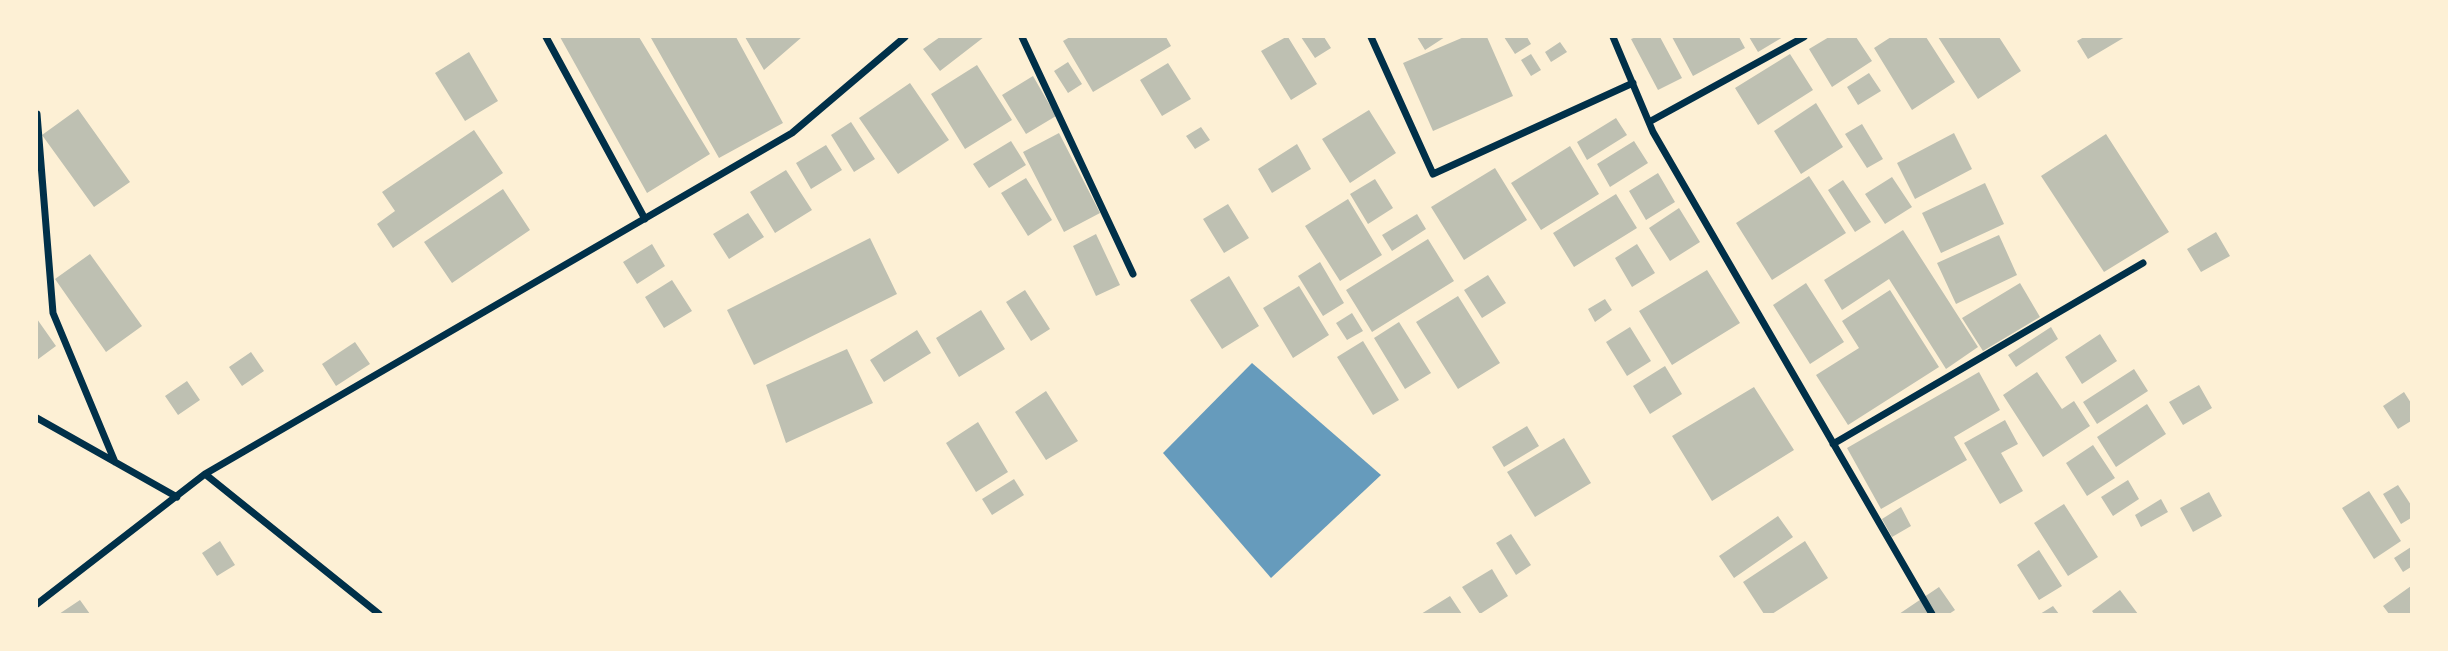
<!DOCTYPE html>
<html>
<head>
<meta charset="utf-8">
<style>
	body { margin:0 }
	#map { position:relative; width:2448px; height:651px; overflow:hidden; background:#fdf0d5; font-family:"Varela Round",sans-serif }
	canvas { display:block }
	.frame { position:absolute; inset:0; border:38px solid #fdf0d5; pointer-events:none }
</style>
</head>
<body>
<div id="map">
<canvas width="2448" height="651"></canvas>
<div class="frame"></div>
</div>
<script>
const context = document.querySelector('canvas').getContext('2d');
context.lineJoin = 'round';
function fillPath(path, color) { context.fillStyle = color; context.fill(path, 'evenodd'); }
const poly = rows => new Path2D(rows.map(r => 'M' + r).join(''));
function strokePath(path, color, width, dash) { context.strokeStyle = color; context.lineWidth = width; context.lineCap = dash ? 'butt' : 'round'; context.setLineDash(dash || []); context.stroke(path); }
fillPath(poly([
	[1252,363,1381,475,1271,578,1163,453]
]), '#669bbc');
fillPath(poly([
	[560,37,639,37,710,154,647,193],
	[653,37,736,37,783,123,719,158,651,38],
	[745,37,802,37,764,70],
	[940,37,984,37,940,71,923,49],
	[1070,37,1166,37,1171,46,1093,92,1063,41],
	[1286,37,1288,37,1317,84,1291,100,1261,51],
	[1301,37,1324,37,1331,48,1315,58],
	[1417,37,1445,37,1425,50],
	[1464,37,1487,37,1513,96,1433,131,1403,63],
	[1504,37,1527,37,1531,44,1515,54],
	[1636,37,1660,37,1682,78,1658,90,1631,39],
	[1672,37,1739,37,1745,48,1693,76],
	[1749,37,1783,37,1758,52],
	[1829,37,1856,37,1872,61,1832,87,1809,49],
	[1891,37,1926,37,1955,82,1912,110,1874,48],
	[1938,37,1999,37,2021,71,1978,99],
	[2084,37,2125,37,2088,59,2077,41],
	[1560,42,1567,52,1551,62,1545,52],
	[469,52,498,101,465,121,435,73],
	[1531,54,1541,70,1531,76,1521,60],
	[1790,54,1813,90,1758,125,1735,88],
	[1068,62,1082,84,1068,93,1054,71],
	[1168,63,1191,99,1162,116,1140,80],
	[977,65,1012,120,965,149,931,94],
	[1869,73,1881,91,1858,105,1847,87],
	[1033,76,1056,116,1026,134,1002,95],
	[910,83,949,140,898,174,859,118],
	[1816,103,1843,147,1801,174,1774,131],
	[78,109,130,182,94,207,42,135],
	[1369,110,1396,153,1350,183,1322,139],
	[1616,118,1627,135,1587,160,1577,142],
	[851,122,875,159,854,172,831,135],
	[1862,124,1883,159,1867,168,1845,134],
	[1201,127,1210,140,1195,149,1186,136],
	[474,130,503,173,393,248,377,224,395,211,382,192],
	[1059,133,1100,213,1064,232,1023,152],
	[1954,133,1972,169,1915,199,1897,163],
	[2106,134,2169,232,2104,272,2041,176],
	[1011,141,1026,165,989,188,973,164],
	[1634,141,1648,163,1610,187,1597,164],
	[1297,144,1311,169,1272,193,1258,169],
	[826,145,842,170,811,189,796,163],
	[1570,146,1599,194,1541,230,1511,183],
	[1495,168,1527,220,1464,260,1431,207],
	[786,170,812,210,775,233,750,192],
	[1658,173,1675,202,1646,220,1629,191],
	[1809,176,1846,233,1772,280,1736,223],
	[1892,177,1912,207,1885,224,1865,194],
	[1026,178,1052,220,1028,236,1001,193],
	[1375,179,1393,208,1368,224,1350,194],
	[1843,180,1871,222,1855,232,1828,190],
	[1985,183,2004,224,1941,253,1922,213],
	[503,189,530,230,452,283,424,242],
	[1616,194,1637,228,1574,267,1553,233],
	[1348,199,1382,255,1340,281,1305,226],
	[1228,204,1249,238,1224,253,1203,219],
	[1679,208,1700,242,1670,261,1649,228],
	[748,213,764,237,729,259,713,234],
	[1417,214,1426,229,1392,251,1382,235],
	[1903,230,1978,347,1946,369,1889,279,1842,310,1824,280],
	[2216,232,2230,256,2201,272,2187,249],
	[1096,234,1120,285,1096,296,1073,246],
	[1999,235,2017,275,1956,304,1937,263],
	[870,238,897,294,754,365,727,310],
	[1428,239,1454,281,1372,332,1346,290],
	[652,244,665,266,637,284,623,262],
	[1637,244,1655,273,1632,287,1615,258],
	[90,254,142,326,106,352,55,279],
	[1320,262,1344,303,1323,316,1298,276],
	[1707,270,1740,323,1672,365,1639,311],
	[1488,275,1506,303,1482,318,1464,290],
	[1229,276,1259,326,1222,349,1190,300],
	[672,280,692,311,664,328,645,297],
	[1806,283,1844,342,1810,364,1773,305],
	[2020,283,2040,317,1983,351,1962,318],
	[1299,286,1329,335,1293,358,1263,308],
	[1025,290,1050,329,1031,341,1006,302],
	[1890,290,1939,367,1848,425,1816,375,1859,348,1842,321],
	[1458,296,1500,363,1458,389,1416,322],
	[1605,299,1612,310,1595,322,1588,309],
	[981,310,1005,349,959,377,936,338],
	[1352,313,1363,331,1347,340,1336,323],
	[37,319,56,346,37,360],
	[1399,322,1431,373,1405,389,1374,338],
	[1630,327,1651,361,1627,376,1606,342],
	[2051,327,2058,339,2016,367,2008,355],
	[917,330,931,353,884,382,870,360],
	[2100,334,2117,361,2082,384,2065,357],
	[1363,341,1399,400,1373,415,1337,357],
	[355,342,370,364,336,386,322,364],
	[847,349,873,403,786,443,766,385],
	[251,352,264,371,242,386,229,367],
	[1665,366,1682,394,1650,414,1633,386],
	[2134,369,2148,391,2097,424,2083,402],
	[1979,372,2000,410,1954,437,1967,460,1881,509,1847,448],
	[2037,372,2062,409,2074,401,2090,426,2043,457,2003,395],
	[187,381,200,400,178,415,165,396],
	[2199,385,2212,408,2183,425,2169,402],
	[1754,387,1794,450,1712,501,1672,436],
	[1046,391,1078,441,1046,460,1015,412],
	[2404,392,2411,403,2411,421,2398,429,2383,406],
	[2147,404,2166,434,2116,467,2097,437],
	[2005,420,2018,444,2001,453,2023,491,2000,504,1964,443],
	[978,422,1008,472,976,492,946,443],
	[1527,426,1539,446,1504,467,1492,447],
	[1564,438,1591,483,1535,517,1507,472],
	[2093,445,2115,478,2087,496,2066,463],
	[1014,479,1024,495,992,515,982,499],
	[2128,480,2139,499,2113,516,2101,497],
	[2398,485,2411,505,2411,518,2401,524,2383,494],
	[2369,491,2401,541,2374,559,2342,508],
	[2209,492,2222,516,2193,532,2180,508],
	[2161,499,2168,512,2141,527,2135,515],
	[2064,504,2098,557,2068,576,2034,523],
	[1901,507,1911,526,1892,537,1882,519],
	[1778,516,1793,537,1734,578,1719,556],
	[1511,534,1531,565,1516,575,1496,543],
	[220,541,235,565,217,576,202,553],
	[1805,541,1828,578,1772,614,1764,614,1743,582],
	[2411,547,2411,567,2403,572,2394,558],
	[2039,550,2062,586,2039,600,2017,565],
	[1492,569,1508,596,1480,614,1462,587],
	[2411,586,2411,614,2389,614,2383,606],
	[1939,587,1955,610,1949,614,1899,614],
	[2120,590,2138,614,2094,614,2092,611],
	[1450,596,1462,614,1421,614],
	[80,600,90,614,59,614],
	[2053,606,2059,614,2040,614]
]), '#bec0b2');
strokePath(poly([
	[546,37,645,219],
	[1022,37,1133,274],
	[1371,37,1433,174,1633,83],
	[1613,37,1653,132,1932,614],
	[37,114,53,313,115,462],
	[1649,122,1804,37],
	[37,418,177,497],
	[1833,444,2143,263],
	[205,474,379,614],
	[37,604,205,474,792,133,905,37]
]), '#003049', 7);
</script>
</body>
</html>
